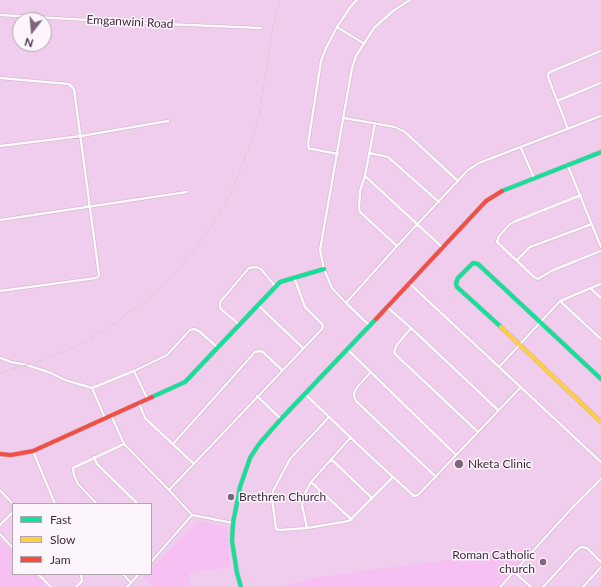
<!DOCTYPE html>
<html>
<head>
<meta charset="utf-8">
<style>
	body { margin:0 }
	#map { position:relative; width:601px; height:587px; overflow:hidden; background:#f0cded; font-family:Lato,sans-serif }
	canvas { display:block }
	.legend { position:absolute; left:12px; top:503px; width:140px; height:72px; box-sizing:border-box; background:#fcf5fb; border:1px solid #b2a4b1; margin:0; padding:5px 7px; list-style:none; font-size:12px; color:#432a41 }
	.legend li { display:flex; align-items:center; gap:8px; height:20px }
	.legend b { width:20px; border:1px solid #b2a4b1 }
	.north { position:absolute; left:12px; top:12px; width:40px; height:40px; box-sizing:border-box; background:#fcf5fb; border:1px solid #b2a4b1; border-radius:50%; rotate:196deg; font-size:11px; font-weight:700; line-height:16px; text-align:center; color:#432a41 }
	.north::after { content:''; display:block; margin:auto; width:14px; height:18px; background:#80637d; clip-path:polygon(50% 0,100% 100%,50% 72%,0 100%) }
</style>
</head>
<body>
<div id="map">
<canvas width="601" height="587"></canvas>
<ul class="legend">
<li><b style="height:5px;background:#16e098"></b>Fast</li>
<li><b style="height:5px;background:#ffcf43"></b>Slow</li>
<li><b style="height:5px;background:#f24e42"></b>Jam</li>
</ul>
<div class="north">N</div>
</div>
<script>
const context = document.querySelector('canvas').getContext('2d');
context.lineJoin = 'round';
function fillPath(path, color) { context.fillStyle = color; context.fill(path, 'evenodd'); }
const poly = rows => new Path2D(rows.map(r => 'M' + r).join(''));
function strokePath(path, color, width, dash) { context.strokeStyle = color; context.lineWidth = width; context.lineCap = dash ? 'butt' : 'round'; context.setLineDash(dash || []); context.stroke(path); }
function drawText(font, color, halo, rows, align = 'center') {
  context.font = font + ' Lato,sans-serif'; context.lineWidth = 3; context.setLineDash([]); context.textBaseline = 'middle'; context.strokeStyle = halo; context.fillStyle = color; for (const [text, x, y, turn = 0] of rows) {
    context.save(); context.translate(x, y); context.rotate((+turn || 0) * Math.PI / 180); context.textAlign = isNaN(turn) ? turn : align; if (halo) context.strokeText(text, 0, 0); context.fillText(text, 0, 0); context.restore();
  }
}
fillPath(poly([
	[199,520,227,527,230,567,189,573,191,587,153,587,143,577,146,574,151,574,151,569],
	[0,539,13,552,13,574,35,574,48,587,0,587],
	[525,549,529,554,498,587,280,587,312,578]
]), '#f6c0f2');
const street = poly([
	[0,15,141,23,261,28],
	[337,27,363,43],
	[0,78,69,84,74,89,99,275,98,277,96,278,0,291],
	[557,101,601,83],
	[344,118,395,127,405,132,458,181],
	[375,123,365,176,360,191,359,208,360,212,397,246],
	[568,129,548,77,548,74,550,72,601,51],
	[0,146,81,136,168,121],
	[521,148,534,178],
	[369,153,388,157,439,202],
	[338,154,312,149,309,149,308,144,321,61,326,48,337,27,351,6,357,0],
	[568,166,601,247],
	[365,176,442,247],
	[581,195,516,221,510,224,499,236,497,242,534,277,538,279,551,271,601,251],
	[0,220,187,192],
	[517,260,530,247,592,224],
	[409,283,601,462],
	[590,288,601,298],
	[560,301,601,339],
	[346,303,397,246,468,170,479,163,601,116],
	[259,306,303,348],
	[387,307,411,328,498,410],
	[240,325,223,311,220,308,220,302,249,268,257,267,261,269,275,286],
	[370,326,346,303,332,288,324,269,320,250,352,68,356,56,374,28,393,11,410,0],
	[411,328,396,346,394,353,478,432],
	[348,350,456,455],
	[0,358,11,362,27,365,51,373,65,380,92,388],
	[499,367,560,301,601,284],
	[134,371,147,398],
	[371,372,358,386,354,393,354,396,356,401,436,477],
	[305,394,370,456,414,496,418,495,521,387],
	[257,396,281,419],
	[139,403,145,418,194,464],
	[111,415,124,444,169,490,192,515,233,523],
	[329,417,290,459,273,491,272,498,276,529,279,530,307,528,349,521,393,477],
	[105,418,92,388,134,371,167,355,190,330,194,329,199,331,218,348],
	[173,444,255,352,260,351,263,352,282,370],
	[33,451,55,504],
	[94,457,97,464,138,504],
	[331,459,372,498],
	[311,482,352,520],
	[0,490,13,504],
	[169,490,322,329,323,325,305,307,294,277],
	[97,504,78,484,74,475,73,468,124,444],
	[0,525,13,512],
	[307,528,302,505,305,493,311,482,351,437],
	[0,534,13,548],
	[151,562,192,515],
	[514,572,531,587],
	[38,574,51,587],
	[123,574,131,583],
	[76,587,82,581,81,574],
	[127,587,139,574],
	[500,587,572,508,601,479],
	[543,587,577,550,581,547,587,548,601,562],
	[583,587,601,567]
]);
const fast = poly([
	[502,191,601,152],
	[501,327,457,287,456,283,458,278,473,263,478,264,601,379],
	[152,397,185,382,280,282,324,269],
	[241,587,237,573,232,541,233,523,240,487,250,458,259,444,281,419,376,319]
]);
const slow = poly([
	[501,327,601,422]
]);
const jam = poly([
	[376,319,486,201,502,191],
	[0,454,11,455,33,451,152,397]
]);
strokePath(street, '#caafc8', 3.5);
strokePath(fast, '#caafc8', 5);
strokePath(slow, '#caafc8', 5);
strokePath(jam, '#caafc8', 5);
strokePath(street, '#fdf8fc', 2.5);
strokePath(fast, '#16e098', 4);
strokePath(slow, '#ffcf43', 4);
strokePath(jam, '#f24e42', 4);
strokePath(poly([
	[0,373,40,361,77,346,114,324,148,299,180,268,206,234,230,195,253,138,259,116,273,26,280,0]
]), '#d6cbd4', 1, [8, 4]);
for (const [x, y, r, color] of [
	[459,464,5,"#80637d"],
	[231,497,4,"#80637d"],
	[543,562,4,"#80637d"]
]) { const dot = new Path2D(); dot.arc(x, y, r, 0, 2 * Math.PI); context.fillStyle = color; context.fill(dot); strokePath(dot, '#fcf5fb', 1.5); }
drawText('12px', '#432a41', '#fcf5fb', [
	["Emganwini Road",130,22,3]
]);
drawText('12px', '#432a41', '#fcf5fb', [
	["Nketa Clinic",468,464],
	["Brethren Church",239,497],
	["Roman Catholic",535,555,"right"],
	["church",535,569,"right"]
], 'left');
</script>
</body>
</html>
